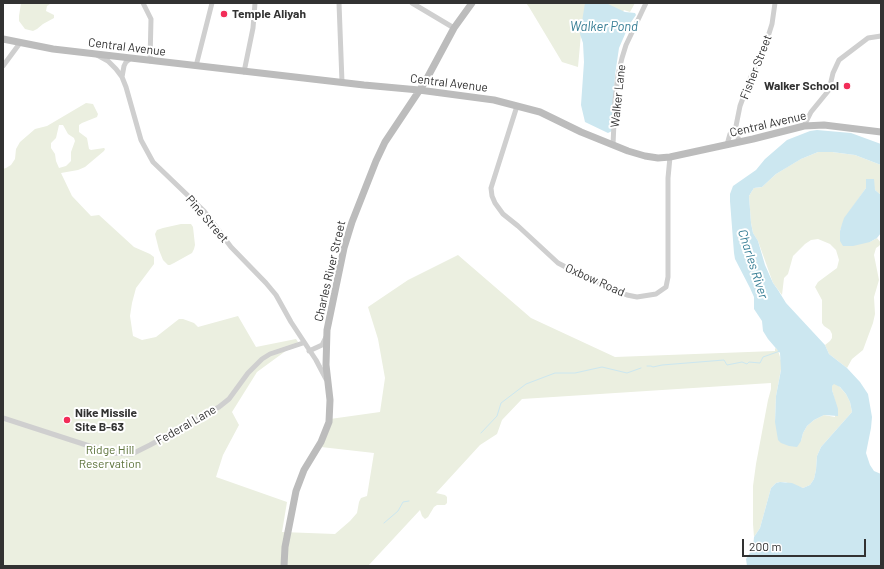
<!DOCTYPE html>
<html>
<head>
<meta charset="utf-8">
<style>
	body { margin:0 }
	#map { position:relative; width:884px; height:569px; overflow:hidden; background:#fff; font-family:Barlow,sans-serif }
	canvas { display:block }
	.frame { position:absolute; inset:0; border:4px solid #323232; pointer-events:none }
	.scale { position:absolute; left:742px; top:539px; width:124px; height:18px; box-sizing:border-box; border:2px solid #323232; border-top:0; padding-left:5px; font-size:12px; line-height:14px; white-space:nowrap; color:#323232; -webkit-text-stroke:3px #fff; paint-order:stroke }
</style>
</head>
<body>
<div id="map">
<canvas width="884" height="569"></canvas>
<div class="frame"></div>
<div class="scale">200 m</div>
</div>
<script>
const context = document.querySelector('canvas').getContext('2d');
context.lineJoin = 'round';
function fillPath(path, color) { context.fillStyle = color; context.fill(path, 'evenodd'); }
const poly = rows => new Path2D(rows.map(r => 'M' + r).join(''));
function strokePath(path, color, width, dash) { context.strokeStyle = color; context.lineWidth = width; context.lineCap = dash ? 'butt' : 'round'; context.setLineDash(dash || []); context.stroke(path); }
function drawText(font, color, halo, rows, align = 'center') {
  context.font = font + ' Barlow,sans-serif'; context.lineWidth = 4; context.setLineDash([]); context.textBaseline = 'middle'; context.strokeStyle = halo; context.fillStyle = color; for (const [text, x, y, turn = 0] of rows) {
    context.save(); context.translate(x, y); context.rotate((+turn || 0) * Math.PI / 180); context.textAlign = isNaN(turn) ? turn : align; if (halo) context.strokeText(text, 0, 0); context.fillText(text, 0, 0); context.restore();
  }
}
fillPath(poly([
	[21,3,60,3,50,4,47,6,46,11,54,15,54,18,43,24,37,29,33,31,25,29,19,21,19,16],
	[526,3,635,3,630,12,624,10,597,48,581,34,578,67,562,62,529,7],
	[86,103,93,104,98,114,97,117,82,123,79,125,79,132,87,138,89,149,91,150,104,148,105,149,104,151,85,167,78,170,61,173,72,196,91,216,99,215,134,247,150,254,154,257,154,264,136,288,132,303,130,316,133,336,142,340,156,337,179,319,183,319,194,323,198,327,238,316,256,347,296,339,298,342,257,372,232,412,239,425,223,455,216,477,287,502,282,532,335,534,350,521,357,513,359,502,361,498,367,496,374,453,321,447,330,419,380,412,385,378,378,339,368,307,408,280,458,255,531,318,615,357,775,351,775,348,778,350,782,364,776,396,775,422,801,441,803,433,807,426,814,420,824,415,835,417,835,401,832,390,832,386,833,384,837,384,846,394,850,402,852,412,821,447,817,456,816,470,814,479,810,485,803,488,785,482,780,482,776,483,771,488,760,528,754,537,753,524,753,486,756,464,768,400,771,389,771,383,522,399,502,420,497,434,480,445,436,493,445,495,447,497,447,503,445,505,437,505,434,507,428,517,425,519,422,516,420,510,368,566,3,566,3,169,6,168,11,165,15,159,16,149,20,142,35,129,47,126],
	[59,125,63,125,68,134,74,138,75,141,71,152,71,161,66,166,59,168,56,161,55,154,51,148,51,143,56,138],
	[818,152,832,152,855,155,881,165,881,195,875,190,874,187,874,181,866,180,866,188,845,218,840,231,840,241,870,242,877,238,881,243,879,246,876,248,874,255,879,280,874,297,875,314,873,323,863,350,852,359,847,368,829,354,825,345,830,341,832,338,832,334,830,330,824,326,822,323,822,300,815,287,818,282,837,268,839,260,836,250,830,244,818,239,811,240,805,244,793,256,788,274,784,278,782,295,773,283,758,241,753,233,751,223,749,196,752,191,754,188,762,187,776,174,789,166,801,159],
	[181,224,191,224,193,227,195,245,194,249,192,253,174,263,170,265,168,265,163,260,159,250,155,234,157,230,163,228]
]), '#ebefe0');
fillPath(poly([
	[585,3,606,3,625,12,635,13,636,15,629,25,619,48,615,75,612,131,608,133,585,122,581,105,584,62,583,43,580,34],
	[817,130,851,133,881,144,881,165,855,155,832,152,818,152,801,159,776,174,762,187,754,188,752,191,749,196,751,223,753,233,758,241,765,265,773,283,778,290,786,303,825,345,829,354,847,368,860,382,868,394,872,417,871,428,866,453,870,465,874,471,881,474,881,566,747,566,746,559,753,548,754,537,760,528,771,488,776,483,780,482,792,483,803,488,810,485,814,479,816,470,817,456,821,447,852,412,850,402,846,394,840,387,834,384,832,386,832,390,838,409,838,416,824,415,814,420,807,426,803,433,801,441,797,447,789,446,781,443,778,440,775,422,776,396,781,370,780,353,768,339,763,331,762,321,754,309,754,297,750,288,735,259,734,253,730,201,730,194,733,186,756,170,765,159,787,140,810,131],
	[866,179,874,179,875,190,881,195,881,233,877,238,870,242,853,246,843,246,840,241,840,231,842,224,844,218,866,188]
]), '#cce7f0');
strokePath(poly([
	[647,366,651,366,653,367,662,365,724,360,727,365,742,362,747,364,749,362,760,363,763,357,780,351],
	[481,433,497,416,501,403,526,384,555,373,575,373,602,367,627,373,641,368],
	[384,523,398,511,403,502,409,501]
]), '#cce7f0', 1);
strokePath(poly([
	[143,3,151,19,150,61],
	[339,3,342,82],
	[412,3,454,28],
	[97,55,108,61,116,69,122,77,126,87,141,140,153,162,204,211,231,247,266,283,276,295,291,322,316,360,326,379],
	[3,66,20,43],
	[196,66,212,3],
	[244,72,253,28,255,3],
	[122,77,124,66,126,62,131,58],
	[517,106,491,188,492,196,495,203,503,214,518,226,558,263,579,274,627,295,637,297,656,294,666,287,668,277,668,178,670,157],
	[804,126,811,112,829,90,833,73,839,60,868,38,881,36],
	[740,142,735,131,740,106,752,74,765,46,772,24,775,3],
	[613,145,615,100,618,75,622,58,626,45,646,3],
	[727,145,730,134,735,131],
	[309,351,322,345,326,337],
	[3,418,111,453,132,454,150,445,219,407,229,399,248,373,262,359,270,354,303,343]
]), '#cfcfcf', 5);
strokePath(poly([
	[3,39,53,49,96,54,364,85,419,90,494,100,540,112,581,132,628,151,645,156,658,158,670,157,753,139,804,126,824,125,881,132],
	[284,566,285,547,296,491,304,470,321,442,329,422,330,400,326,365,327,330,344,248,352,222,376,161,385,142,425,82,454,28,472,3]
]), '#bcbcbc', 7);
for (const [x, y, r, color] of [
	[224,14,4,"#f22c58"],
	[847,86,4,"#f22c58"],
	[67,420,4,"#f22c58"]
]) { const dot = new Path2D(); dot.arc(x, y, r, 0, 2 * Math.PI); context.fillStyle = color; context.fill(dot); strokePath(dot, '#fff', 1.5); }
drawText('bold 12px', '#323232', '#fff', [
	["Temple Aliyah",232,14],
	["Walker School",839,86,"right"],
	["Nike Missile",75,413],
	["Site B-63",75,427]
], 'left');
drawText('12px', '#323232', '#fff', [
	["Central Avenue",127,47,7],
	["Fisher Street",756,67,-69],
	["Central Avenue",449,83,7],
	["Walker Lane",618,96,-84],
	["Central Avenue",768,124,-13],
	["Pine Street",207,219,49],
	["Charles River Street",330,271,-77],
	["Oxbow Road",595,280,24],
	["Federal Lane",186,425,-30]
]);
drawText('12px', '#5d733b', '#fff', [
	["Ridge Hill",110,450],
	["Reservation",110,464]
]);
drawText('italic 13px', '#377e95', '#fff', [
	["Walker Pond",604,27],
	["Charles River",753,264,72]
]);
</script>
</body>
</html>
